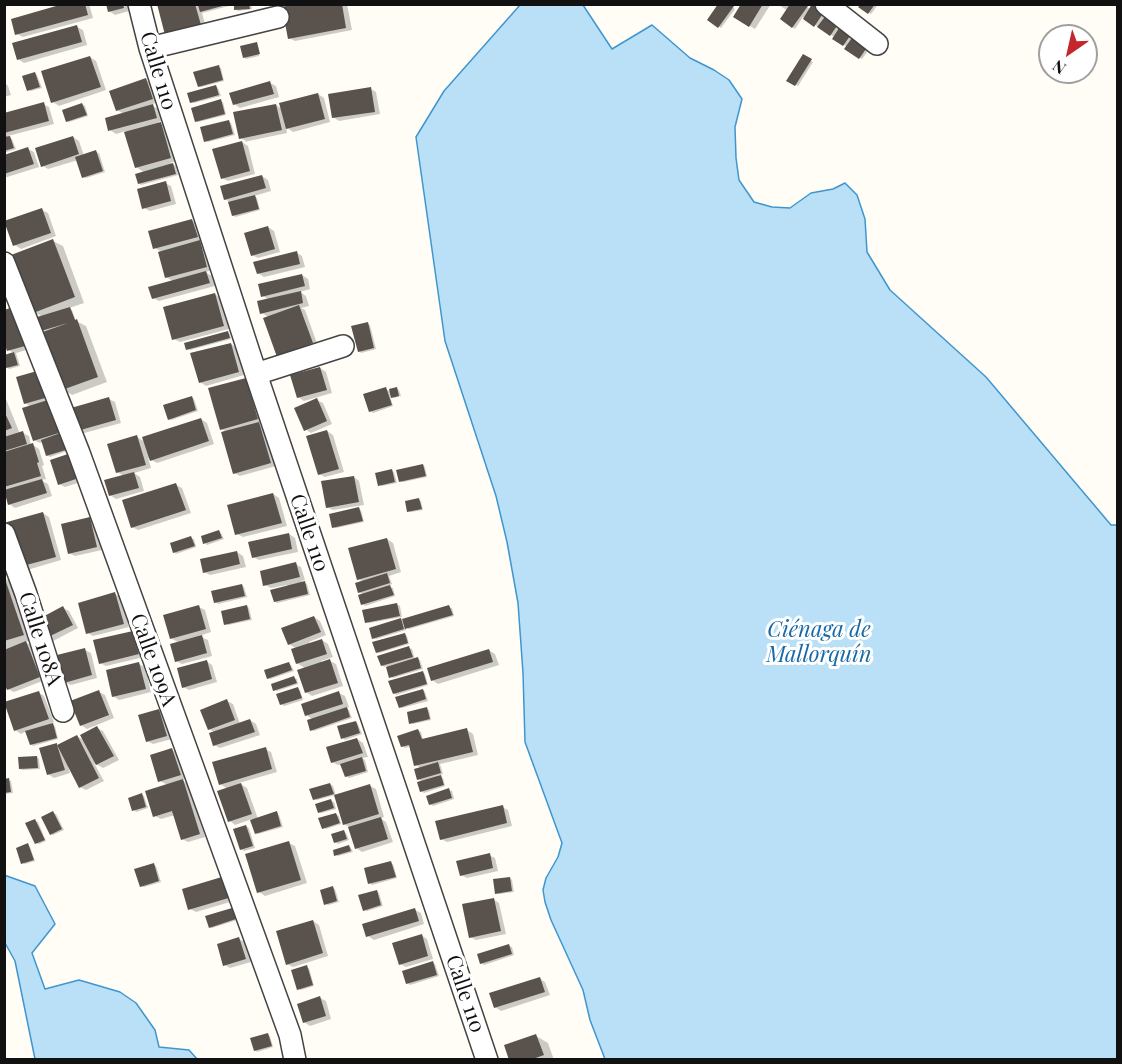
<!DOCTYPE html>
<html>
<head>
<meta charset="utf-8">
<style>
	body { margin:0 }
	#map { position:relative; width:1122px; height:1064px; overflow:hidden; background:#fffdf5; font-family:"Playfair Display",serif }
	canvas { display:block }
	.frame { position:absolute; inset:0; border:6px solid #111; pointer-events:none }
	.north { position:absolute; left:1038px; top:24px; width:60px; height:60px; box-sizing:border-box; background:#fff; border:2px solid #a0a0a0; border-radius:50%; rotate:214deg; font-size:16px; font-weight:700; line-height:24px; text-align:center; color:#111 }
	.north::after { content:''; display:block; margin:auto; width:21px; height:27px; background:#c4262e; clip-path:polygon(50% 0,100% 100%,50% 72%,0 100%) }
</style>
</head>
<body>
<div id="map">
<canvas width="1122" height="1064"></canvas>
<div class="frame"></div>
<div class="north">N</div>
</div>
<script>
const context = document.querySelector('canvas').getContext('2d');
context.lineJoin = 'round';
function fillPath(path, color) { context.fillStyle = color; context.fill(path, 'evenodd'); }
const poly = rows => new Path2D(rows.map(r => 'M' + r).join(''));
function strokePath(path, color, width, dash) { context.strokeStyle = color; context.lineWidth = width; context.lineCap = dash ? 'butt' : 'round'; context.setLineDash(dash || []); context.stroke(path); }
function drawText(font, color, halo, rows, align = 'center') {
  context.font = font + ' "Playfair Display",serif'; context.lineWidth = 6; context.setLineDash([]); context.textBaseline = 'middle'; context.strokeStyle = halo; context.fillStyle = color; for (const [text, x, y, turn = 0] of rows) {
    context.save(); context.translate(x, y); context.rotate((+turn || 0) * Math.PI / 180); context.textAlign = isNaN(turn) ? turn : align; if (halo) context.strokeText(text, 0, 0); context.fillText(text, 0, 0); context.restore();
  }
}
const water = poly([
	[520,5,583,5,612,49,652,25,690,58,714,70,729,80,742,99,735,127,736,158,739,180,754,202,772,207,790,208,811,193,833,189,845,183,857,195,865,219,867,252,890,290,986,377,1111,525,1117,525,1117,1059,605,1059,590,1020,583,990,551,920,545,902,543,890,546,878,558,857,562,843,525,742,523,673,518,603,507,542,496,496,445,341,416,137,444,91,520,5],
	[4,875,35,886,55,924,32,953,45,989,79,980,120,992,136,1003,155,1030,159,1047,189,1050,197,1059,35,1059,15,961,5,943,4,875]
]);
fillPath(water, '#b9e0f7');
strokePath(water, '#3f96cf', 1.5);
fillPath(poly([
	[69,4,89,4,93,18,23,37,17,34],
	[107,4,127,4,129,11,115,15,109,11],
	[158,4,228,4,229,6,202,13,206,28],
	[235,4,251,4,252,9,238,11,236,9],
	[301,4,347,4,352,30,295,41,289,38],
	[729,4,735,9,721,28,709,20],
	[743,4,771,4,755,29,735,17],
	[803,4,811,10,813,6,870,48,862,59,846,48,847,47,834,38,834,37,803,17,795,29,782,19,788,11,779,5],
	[857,4,874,4,877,6,871,14],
	[77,27,83,30,87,45,24,63,18,59],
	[256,44,259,56,246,59,244,57],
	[804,56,813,62,798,86,788,80],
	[90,57,96,61,106,90,59,106,53,102],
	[218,67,221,68,224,81,201,87,199,86],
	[35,73,37,75,42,88,31,91,29,90],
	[146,80,152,83,158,102,150,105,159,109,162,121,158,122,166,127,176,161,170,163,176,166,178,175,141,185,139,183,145,173,136,167,126,131,116,134,110,130,124,114,117,110],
	[270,83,276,86,279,97,240,108,234,104],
	[6,84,8,86,11,95,4,97,4,85],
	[216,86,218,88,221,96,194,103,191,102],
	[371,89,376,92,380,114,339,121,333,117],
	[318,94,324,98,330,122,293,132,286,127,287,133,244,142,246,141,240,138,276,105,282,109],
	[220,101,223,102,226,115,198,122,196,121],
	[43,104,49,107,54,124,8,136,12,139,16,149,4,153,4,114],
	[82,104,85,106,88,116,69,122,67,121],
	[228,121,231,123,235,135,208,142,206,141],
	[73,137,79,141,84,156,96,152,99,153,105,172,86,178,84,177,78,160,48,169,43,166],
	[242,142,248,146,255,174,228,181,222,178],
	[28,149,34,152,39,167,4,178,4,156],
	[262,176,268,180,271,191,254,196,257,198,260,210,235,217,233,215,229,202,225,199],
	[165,183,171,186,176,204,150,211,144,208],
	[42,210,48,213,56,236,21,249,15,245],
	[192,221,198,224,203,240,198,241,206,245,213,270,205,272,212,276,215,286,159,301,153,298,173,281,166,277,162,252,155,248],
	[268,227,274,231,280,252,258,258,252,255],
	[53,241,63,246,84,303,69,308,72,310,76,321,86,326,107,382,72,395,63,389,47,332,42,330,43,317,34,312],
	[297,253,302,256,305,267,264,277,258,273],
	[302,275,308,279,310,289,300,292,306,296,309,306,301,308,305,310,318,346,284,359,270,318,262,313,269,300,263,296],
	[215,294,220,298,229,329,180,342,174,339],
	[4,311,30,349,16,353,20,366,9,369,7,367,4,357,15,354,9,350],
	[367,324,370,325,376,349,361,353,359,351],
	[227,332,230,334,231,339,190,350,187,349],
	[231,344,237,348,244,375,206,386,200,382],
	[320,368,326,372,332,393,304,401,298,397],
	[43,376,70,450,50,457,47,455,43,442,40,443,34,440,31,407,25,403],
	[246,379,252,383,263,422,259,424,265,427,276,466,240,476,234,473,227,432,221,429],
	[386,389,389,391,397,389,399,390,401,396,394,398,390,396,393,406,373,413,370,411],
	[4,394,20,434,23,433,29,436,31,446,33,445,39,449,44,465,42,466,46,479,41,480,48,484,52,496,15,508,9,504,4,490],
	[192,397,194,399,198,411,171,420,169,419],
	[109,399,115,402,121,423,84,433,78,430],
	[317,400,323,403,332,424,311,433,305,429],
	[201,419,207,423,214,444,157,463,148,458,151,468,134,473,140,477,144,491,116,499,110,495,124,476,117,472,137,437,145,442],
	[327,431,333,435,344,472,325,477,319,474],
	[68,456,74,459,81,482,65,487,59,484],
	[423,465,425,467,427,477,403,482,400,481],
	[391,470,394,472,397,483,382,486,380,485],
	[354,477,359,481,364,505,333,510,327,507],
	[176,485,182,488,191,513,138,530,132,527],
	[273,494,279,498,287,526,243,537,237,534],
	[419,500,421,501,423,510,411,512,408,511],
	[359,509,361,510,364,522,336,528,333,527],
	[43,513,49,517,61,560,27,570,21,566],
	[89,518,95,522,102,550,75,556,69,553],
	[219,531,221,533,224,539,207,545,205,543],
	[289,534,295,538,298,552,259,560,253,557],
	[191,538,194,539,196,547,176,554,174,552],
	[387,539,393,543,401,572,389,576,392,584,388,586,393,588,395,596,365,606,363,604,364,595,359,592,364,582,358,579],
	[237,552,243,556,246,567,210,575,204,572],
	[295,564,301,567,305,580,301,581,307,584,310,595,277,603,275,602,288,587,287,585,271,588,265,585],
	[4,578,14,583,33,640,25,642,32,646,45,680,14,692,8,689,4,679],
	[242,585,244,587,247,597,218,604,215,602],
	[115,594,121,597,129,627,93,636,88,633],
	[397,604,400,606,402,617,369,623,366,622],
	[247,606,249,608,252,620,228,625,226,624],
	[199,607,205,610,211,632,199,636,208,640,212,656,182,664,176,661,179,643,171,638],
	[449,607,452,608,454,616,409,629,405,626,406,630,376,639,373,638,401,620,405,623],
	[63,608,69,611,78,628,53,641,48,637],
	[314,617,320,621,326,635,309,642,310,644,322,640,328,644,333,657,321,661,322,664,330,661,336,664,343,686,312,696,306,692,306,669,297,663,297,649,289,644],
	[404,634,407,636,409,644,379,653,377,652],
	[139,636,144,657,106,666,100,663,95,641],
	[409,648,412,649,415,660,418,659,420,660,423,669,393,678,391,677,387,666,384,667,382,665],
	[85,650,91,653,97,678,71,685,65,682],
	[489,650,495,654,499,665,438,684,432,680],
	[206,661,212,665,217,682,189,690,183,687],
	[289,663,291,665,294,671,270,679,268,678],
	[139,664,145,667,151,692,119,700,113,696],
	[422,672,425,674,428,685,396,695,394,693],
	[294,678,297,679,298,684,277,691,274,690],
	[298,689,300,690,303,700,284,706,281,704],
	[423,690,425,692,428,701,402,708,400,707],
	[38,692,44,696,54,722,50,724,55,726,58,739,33,746,31,744,27,731,21,734,15,730],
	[99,692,105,695,114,718,87,729,81,725],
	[339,693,345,696,349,707,345,708,349,710,352,718,314,731,311,730,314,720,306,715],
	[227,701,233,704,240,724,250,720,256,724,260,735,220,748,214,745,214,732,209,729],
	[427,709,429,710,431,720,413,724,411,723],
	[159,711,165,714,172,739,153,744,147,741],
	[356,722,358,724,362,734,345,740,343,738],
	[97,728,103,731,119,760,103,768,94,763,104,781,86,790,80,787,68,766,70,773,54,778,48,774,57,745,58,746,77,736,85,741],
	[418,730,421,732,423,740,467,730,473,734,478,755,440,764,443,774,438,776,443,778,445,786,424,793,421,791,423,782,418,779,422,769,416,765,411,746,405,748,402,746],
	[357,739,363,743,368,757,362,758,365,760,368,772,349,778,346,776,342,764,338,765,332,762],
	[265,749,271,752,277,772,239,783,247,788,258,819,277,813,279,815,283,827,258,834,256,833,252,819,235,825,230,821,228,789,220,784],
	[172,750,178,753,186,778,181,780,189,784,205,837,188,842,182,839,175,815,161,819,155,816,168,785,160,781],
	[37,757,39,759,40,769,23,770,20,769],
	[4,780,8,780,11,781,13,793,4,794],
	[330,784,333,786,336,796,370,786,376,789,384,817,380,818,386,822,393,842,362,852,356,848,349,827,344,824,335,795,317,800,314,799],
	[449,790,452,791,454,799,433,806,430,804],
	[142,795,144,796,148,808,136,812,134,810],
	[331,801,334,802,336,809,321,813,319,812],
	[502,807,508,810,512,826,447,842,441,839],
	[53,813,56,814,64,830,53,835,51,834],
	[336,814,339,816,341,824,326,829,323,828],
	[35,821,38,822,46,841,39,844,36,843],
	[246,826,249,828,255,848,244,851,241,849],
	[344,831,346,833,349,840,338,844,335,842],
	[289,843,295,846,307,883,265,896,259,892],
	[28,845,30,847,35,861,25,864,23,863],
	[349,846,351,848,353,852,338,856,336,855],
	[489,855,495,858,498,871,467,878,461,875],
	[391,863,393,864,397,878,372,885,370,883],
	[154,865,156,866,161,882,144,887,141,886],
	[225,878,237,900,196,912,190,909],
	[510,878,512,880,514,892,499,894,496,893],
	[333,888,335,889,339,902,328,905,326,904],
	[377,891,379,893,383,906,367,911,364,910],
	[493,899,499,903,506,934,476,940,470,937],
	[232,909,234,911,237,920,212,928,210,927],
	[415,910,421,913,424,924,374,940,368,936],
	[313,921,319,925,328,956,293,967,287,964],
	[421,935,427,939,433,959,406,967,400,964],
	[239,939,245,942,251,962,230,968,225,965],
	[509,946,512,947,514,955,484,965,481,963],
	[433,963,435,964,439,976,410,985,407,983],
	[306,967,309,968,314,986,301,990,298,989],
	[540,979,545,982,550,995,501,1011,495,1007],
	[320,998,326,1001,331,1019,310,1026,304,1022],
	[267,1034,270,1036,273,1047,257,1052,255,1050],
	[536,1036,548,1043,554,1060,511,1060]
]), '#0003');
fillPath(poly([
	[63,4,85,4,88,15,15,35,11,19],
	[106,4,123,4,124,8,108,12],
	[157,4,195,4,201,25,165,35],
	[234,4,249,4,250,9,234,10],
	[293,4,342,4,346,28,288,39,282,7],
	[718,4,731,4,734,6,718,28,707,20],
	[741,4,763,4,749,27,733,17],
	[790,4,805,4,808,6,792,28,780,19],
	[812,4,824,12,814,27,803,19],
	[861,4,875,4,868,14,858,7],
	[198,5,226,5,200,12],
	[827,14,839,23,830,36,817,27],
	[77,25,82,42,17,60,12,43],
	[841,25,852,33,843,46,832,39],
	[854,35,868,46,859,59,844,49],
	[257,42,260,54,243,58,240,46],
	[803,54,812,59,795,86,786,81],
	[90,56,101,87,51,103,41,71],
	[219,65,223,80,198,87,193,72],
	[35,72,40,87,27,91,22,76],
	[146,78,153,99,116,111,109,91],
	[270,81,274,94,233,105,229,93],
	[216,85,219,95,190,103,187,93],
	[371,87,375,112,332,118,328,94],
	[318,93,325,119,286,129,279,103],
	[221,99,225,114,195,122,191,108],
	[44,102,49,121,4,133,4,113],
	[82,103,87,115,66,122,62,110],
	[153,104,157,118,108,131,105,118],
	[276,104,282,130,239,139,233,112],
	[229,120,233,134,204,142,200,127],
	[161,122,171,158,135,168,124,132],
	[10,136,14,148,4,151,4,137],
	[73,136,79,154,41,167,35,148],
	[242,141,250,171,221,179,212,149],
	[28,147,34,164,4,174,4,155],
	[96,150,103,171,82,178,75,157],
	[173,163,176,174,138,184,135,174],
	[262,175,266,188,224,200,220,186],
	[166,181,171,201,142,209,137,189],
	[255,195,259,209,232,216,228,202],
	[42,208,51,233,13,246,4,221],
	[192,219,198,237,153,249,148,231],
	[268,226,275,249,251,256,244,233],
	[53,239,75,297,33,313,11,255],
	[200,240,207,267,165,278,158,252],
	[297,251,300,264,257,274,253,262],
	[206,271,210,283,152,299,148,287],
	[302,274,305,286,261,297,258,284],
	[301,291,303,303,260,314,257,301],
	[215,293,224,326,172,340,163,307],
	[299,305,313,343,277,357,263,318],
	[13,307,25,346,7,351,4,342,4,310],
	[70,307,75,320,77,319,98,377,62,390,40,333,68,323,41,331,37,317],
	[368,322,374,348,358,352,351,326],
	[228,331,230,338,186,350,184,343],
	[231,343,239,372,199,383,190,353],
	[14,352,18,365,6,368,4,355],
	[320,367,327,390,297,398,290,375],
	[37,371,45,398,24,404,16,377],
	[246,378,258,419,220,430,208,388],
	[386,387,392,405,369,412,363,394],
	[397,387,399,396,391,398,389,389],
	[192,396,196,410,168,420,163,405],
	[109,397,116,420,77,431,71,408],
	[317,398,327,421,304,431,294,408],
	[48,400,59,433,33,441,22,408],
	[4,411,12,428,4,431],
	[201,418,209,441,150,461,142,437],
	[259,422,271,463,233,474,221,432],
	[327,430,339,469,318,475,306,436],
	[23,431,27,444,4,451,4,437],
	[63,432,69,449,46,456,41,440],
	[137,435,146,465,116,473,107,444],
	[33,443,39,462,37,463,41,476,4,487,4,452],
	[68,454,76,479,58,485,50,460],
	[423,464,426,476,399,482,396,470],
	[392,469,395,482,378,486,375,473],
	[134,472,139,488,109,496,104,480],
	[354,476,359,502,326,508,321,481],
	[42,479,47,493,8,505,4,490],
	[176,483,186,510,131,528,122,500],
	[273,493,282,523,235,535,227,505],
	[419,498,422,509,407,512,405,501],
	[359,507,363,521,332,528,329,514],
	[43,512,56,557,19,567,7,522],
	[90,517,97,547,68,554,61,524],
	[219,530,222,538,203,544,201,536],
	[289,533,292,549,252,558,248,542],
	[191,536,195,546,173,553,170,543],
	[387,538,396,569,357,580,348,548],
	[237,551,240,564,203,573,200,559],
	[296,562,300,577,263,586,260,571],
	[387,573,390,583,358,593,355,583],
	[4,576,24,635,4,641],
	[305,581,308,594,274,602,270,590],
	[242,584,245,596,214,603,211,591],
	[390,585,394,595,361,605,358,595],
	[115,592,124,624,86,634,78,603],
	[397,603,400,616,365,623,362,610],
	[199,605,206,629,170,639,163,615],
	[247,605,250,619,224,625,221,611],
	[449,605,453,615,405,629,402,619],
	[63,606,73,625,46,638,37,620],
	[314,616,321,632,288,645,281,628],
	[401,618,404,629,372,639,369,628],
	[133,631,139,654,99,664,93,640],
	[405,633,408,643,376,653,372,642],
	[202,635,207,653,175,662,170,644],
	[322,639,327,654,296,664,291,649],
	[26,641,40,677,7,690,4,683,4,650],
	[409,646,413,657,381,666,377,656],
	[85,648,92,675,64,683,57,655],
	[489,649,493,662,431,681,427,668],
	[418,657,421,668,389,678,386,667],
	[330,659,338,683,305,693,297,670],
	[207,660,212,679,182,688,177,668],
	[139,662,146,689,112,697,106,670],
	[289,662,292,670,267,679,264,670],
	[423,671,427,684,393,694,388,681],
	[294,676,297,683,273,691,271,684],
	[298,687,302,698,280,705,276,694],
	[423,689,426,699,399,708,395,697],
	[99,690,109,715,80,726,70,701],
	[39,691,49,719,14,731,4,702],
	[339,691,343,704,305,716,301,704],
	[227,699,235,720,208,730,200,710],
	[347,707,350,717,310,731,307,720],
	[427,707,430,719,409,724,407,712],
	[159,709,167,736,146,742,138,715],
	[250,719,255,732,213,746,209,733],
	[356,721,360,733,341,739,337,726],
	[53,723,57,738,30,745,25,731],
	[97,726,114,756,96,765,80,735],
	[467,728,473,752,414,766,409,745,401,747,397,736,418,729,422,739],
	[77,735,99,778,79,788,57,745,65,770,47,775,39,748,57,743,57,745],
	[357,738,363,753,331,763,326,747],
	[266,747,272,769,219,785,212,762],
	[172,748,181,775,158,782,150,755],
	[37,756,38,768,19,769,18,757],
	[362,757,366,771,345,777,340,764],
	[438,762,441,773,417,780,414,769],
	[441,775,444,785,420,792,417,782],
	[9,778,11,792,4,793,4,779],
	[183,779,200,834,181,840,172,811,153,817,145,791],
	[241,783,252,814,228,822,217,791],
	[330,783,334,794,313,800,309,789],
	[370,784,379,814,343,825,334,795],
	[449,788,452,798,429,805,426,796],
	[142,793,146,807,132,811,128,798],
	[331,799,334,808,318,813,315,804],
	[503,805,507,823,440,840,435,821],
	[53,811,62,829,50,835,41,817],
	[277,811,281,826,255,834,250,820],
	[336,813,340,823,322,829,318,818],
	[381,817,388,839,355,849,348,827],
	[35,819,45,840,35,844,25,823],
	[246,825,253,846,240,850,233,829],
	[344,830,347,839,334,843,331,834],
	[289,841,301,880,257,893,245,854],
	[28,843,34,860,21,864,16,848],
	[349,845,351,851,334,856,333,850],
	[490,853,493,868,460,876,456,861],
	[391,861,396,877,368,884,364,868],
	[154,863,159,881,140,887,134,869],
	[225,876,232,897,188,910,182,889],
	[510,877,512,891,495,894,493,879],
	[333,886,337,901,324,905,320,890],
	[377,890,381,905,363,911,358,895],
	[494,898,501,931,469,938,462,904],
	[232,908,236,919,209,928,205,916],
	[415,908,419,921,366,937,362,924],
	[313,920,323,953,286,965,276,931],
	[422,934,428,956,399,965,392,943],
	[239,937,246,959,223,966,217,944],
	[509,944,512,954,480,964,477,954],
	[433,961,437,975,406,984,402,971],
	[307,965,313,985,297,990,291,970],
	[540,977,545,992,494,1008,489,993],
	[320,996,326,1016,303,1023,297,1004],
	[268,1033,272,1046,254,1051,250,1038],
	[536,1034,544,1055,530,1060,509,1060,504,1045]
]), '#5a524d');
const minor = poly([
	[139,4,150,48,256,374,487,1060],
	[826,4,877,44],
	[150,48,278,17],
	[4,263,79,453,290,1035,295,1060],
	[256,374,343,346],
	[4,534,26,594,63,711]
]);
strokePath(minor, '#444', 24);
strokePath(minor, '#fff', 21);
drawText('21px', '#111', '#fff', [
	["Calle 110",158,71,73],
	["Calle 110",309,533,71],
	["Calle 108A",40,639,72],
	["Calle 109A",153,660,70],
	["Calle 110",465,994,71]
]);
drawText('italic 22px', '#1768a6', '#fff', [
	["Ciénaga de",819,630],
	["Mallorquín",819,655]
]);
</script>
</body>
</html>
